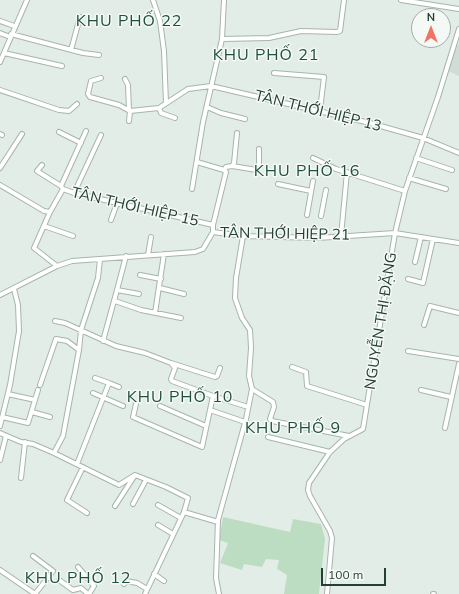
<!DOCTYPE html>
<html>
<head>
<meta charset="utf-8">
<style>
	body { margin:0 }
	#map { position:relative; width:459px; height:594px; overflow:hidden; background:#e3ede7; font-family:Mulish,sans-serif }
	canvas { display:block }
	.north { position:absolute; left:411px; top:8px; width:40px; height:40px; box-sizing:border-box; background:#f4f9f6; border:1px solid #a0aea8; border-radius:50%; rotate:0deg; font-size:11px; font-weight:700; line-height:16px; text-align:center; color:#233e34 }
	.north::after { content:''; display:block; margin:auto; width:14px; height:18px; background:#ee7360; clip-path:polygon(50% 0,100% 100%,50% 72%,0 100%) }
	.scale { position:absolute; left:321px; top:568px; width:65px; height:18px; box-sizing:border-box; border:2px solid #233e34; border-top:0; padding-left:5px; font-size:12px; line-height:14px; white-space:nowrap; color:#233e34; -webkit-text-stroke:3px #f4f9f6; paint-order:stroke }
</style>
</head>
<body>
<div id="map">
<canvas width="459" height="594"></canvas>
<div class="north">N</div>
<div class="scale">100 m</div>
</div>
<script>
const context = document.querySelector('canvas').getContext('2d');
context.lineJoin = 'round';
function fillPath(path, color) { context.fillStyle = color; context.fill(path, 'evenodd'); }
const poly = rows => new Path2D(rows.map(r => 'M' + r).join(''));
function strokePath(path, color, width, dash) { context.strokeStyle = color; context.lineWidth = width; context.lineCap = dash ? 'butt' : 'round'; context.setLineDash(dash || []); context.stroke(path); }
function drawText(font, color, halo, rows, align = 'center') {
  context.font = font + ' Mulish,sans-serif'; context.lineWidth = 3; context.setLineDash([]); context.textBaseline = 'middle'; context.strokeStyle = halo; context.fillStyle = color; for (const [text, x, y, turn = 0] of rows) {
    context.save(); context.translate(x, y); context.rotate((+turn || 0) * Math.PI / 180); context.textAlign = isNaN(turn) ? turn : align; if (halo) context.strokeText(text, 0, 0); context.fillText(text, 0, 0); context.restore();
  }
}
fillPath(poly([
	[457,44,459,45,459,76,448,71]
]), '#d1dcd6');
fillPath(poly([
	[223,517,290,532,293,519,321,524,325,539,319,594,284,594,287,575,277,569,279,560,266,559,262,567,244,564,242,570,220,563,228,543,219,540]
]), '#bdddc2');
const minor = poly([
	[153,0,160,21,164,51,166,103],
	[401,0,459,9],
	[0,21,14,26],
	[0,33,10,37],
	[11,34,83,53,99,55],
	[222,39,269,38,301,31,337,32,340,31,344,0],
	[71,50,80,17],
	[4,53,62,66],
	[0,62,27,0],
	[274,73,324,77,320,110],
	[101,78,91,81,88,94,90,97,119,105,130,111],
	[125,79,128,85,129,110],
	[0,90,59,110,69,111,77,104],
	[207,107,221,113,245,119],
	[159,108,161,113,175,118],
	[129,121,130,111,159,108,188,89,211,86,370,123,423,138,459,153],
	[59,132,81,143],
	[0,134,2,135],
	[313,158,336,169,405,191],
	[416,158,452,170],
	[197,162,224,170,226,172,213,225],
	[42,165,37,171,61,186],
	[232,166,234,163,237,133],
	[0,168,22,134],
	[224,170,226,167,232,166,257,170,259,163,259,149],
	[409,178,446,189],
	[278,184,311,191],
	[0,185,44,211,50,212,63,189,74,193,213,225,213,232],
	[63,189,61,186,86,131],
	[192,189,203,122,222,39,224,0],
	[74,193,101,135],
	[50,212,34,248,57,266],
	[307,215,313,181],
	[321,216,326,190],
	[111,220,117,203],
	[44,226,73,236],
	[341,236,347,172],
	[148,255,151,237],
	[415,262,421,237],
	[140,275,161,279],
	[408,279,423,283,433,239],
	[160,288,184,294],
	[117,290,126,256],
	[0,295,57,266,72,261,195,252,203,249,213,232,243,236,317,238,395,233,459,243],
	[115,301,141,310,181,318],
	[155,313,164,254],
	[55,321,65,323,116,346,145,353,171,363,175,368,171,379,172,381,213,396,202,447,133,417,136,404],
	[424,325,430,306,459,313],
	[103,341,117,290,139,294],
	[79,350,81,330,98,278,100,259],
	[408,351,459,359],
	[171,363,215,377,217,376,220,368],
	[292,367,306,372,307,386,367,405],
	[109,383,119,387],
	[40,385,56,339,67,341,79,350,63,436,54,453],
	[252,389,273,402,274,407,270,419,272,421,349,436],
	[421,390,451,397],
	[93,393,123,406],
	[8,394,35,400],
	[213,396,248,407],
	[160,406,206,426],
	[210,410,245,422],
	[32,412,50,417],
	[2,417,28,423,38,390],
	[0,426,10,385,19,331,18,305,14,289],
	[445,428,459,364],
	[0,433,21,442,33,444,54,453,119,485,135,475,166,487,188,498,184,512],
	[268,437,330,452],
	[0,460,6,436],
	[77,464,109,383,95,378],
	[83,467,67,500,87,513],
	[21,478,25,442],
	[133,504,146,480],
	[158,505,181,518],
	[115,506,135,475],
	[158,525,173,534],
	[33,556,53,571,35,594],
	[78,567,94,586,89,594],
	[0,570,35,594],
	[154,574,164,581],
	[59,580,73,590,81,588,88,594],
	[124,584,126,581,137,583,147,589],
	[145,594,184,512,218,522],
	[219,594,216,578,218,520,246,419,252,389,249,376,251,348,250,330,242,318,235,298,236,278,243,236],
	[327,594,332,538,330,531,310,496,308,490,309,483,330,452,344,439,363,429,395,233,405,191,438,97,459,29],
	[433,594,434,594]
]);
strokePath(minor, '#a6b5ae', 6);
strokePath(minor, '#fff', 4);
drawText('15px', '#233e34', '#f4f9f6', [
	["TÂN THỚI HIỆP 13",318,111,14],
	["TÂN THỚI HIỆP 15",135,207,13],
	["TÂN THỚI HIỆP 21",285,234,1],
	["NGUYỄN THỊ ĐẶNG",381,321,-81]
]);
context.letterSpacing = '1px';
drawText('16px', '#1f4f3f', '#f4f9f6', [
	["KHU PHỐ 22",129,21],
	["KHU PHỐ 21",266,55],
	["KHU PHỐ 16",307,171],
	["KHU PHỐ 10",180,397],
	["KHU PHỐ 9",293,428],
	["KHU PHỐ 12",78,578]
]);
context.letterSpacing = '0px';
</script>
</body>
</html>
